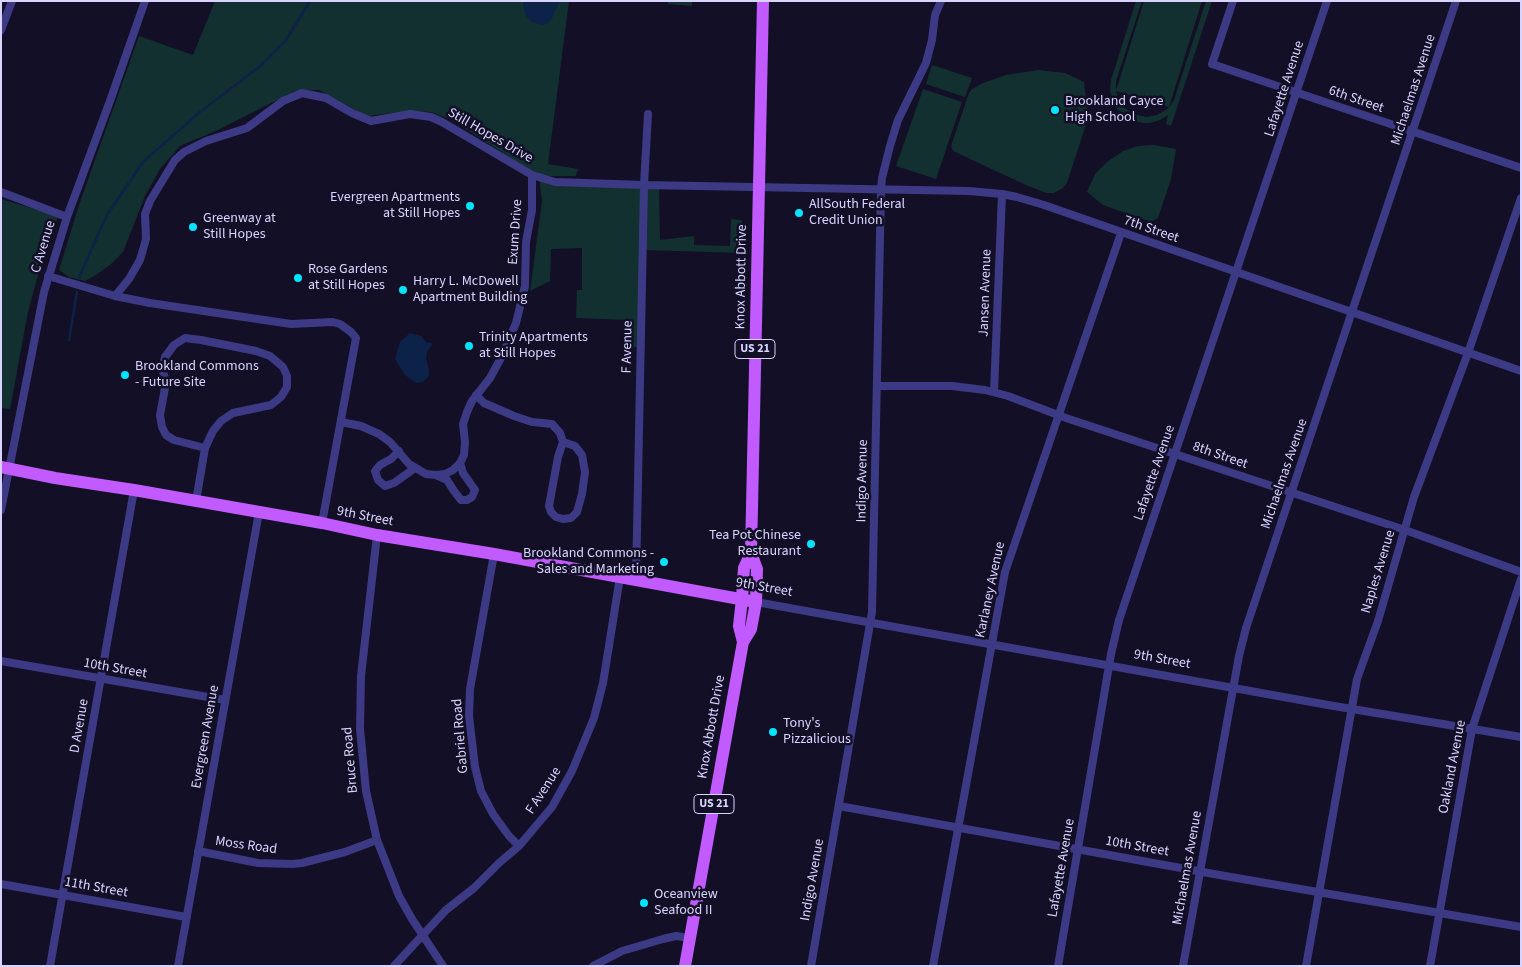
<!DOCTYPE html>
<html>
<head>
<meta charset="utf-8">
<style>
	body { margin:0 }
	#map { position:relative; width:1522px; height:967px; overflow:hidden; background:#130f26; font-family:"Source Sans 3",sans-serif }
	canvas { display:block }
	.frame { position:absolute; inset:0; border:2px solid #d9d4ff; pointer-events:none }
</style>
</head>
<body>
<div id="map">
<canvas width="1522" height="967"></canvas>
<div class="frame"></div>
</div>
<script>
const context = document.querySelector('canvas').getContext('2d');
context.lineJoin = 'round';
function fillPath(path, color) { context.fillStyle = color; context.fill(path, 'evenodd'); }
const poly = rows => new Path2D(rows.map(r => 'M' + r).join(''));
function strokePath(path, color, width, dash) { context.strokeStyle = color; context.lineWidth = width; context.lineCap = dash ? 'butt' : 'round'; context.setLineDash(dash || []); context.stroke(path); }
function drawText(font, color, halo, rows, align = 'center') {
  context.font = font + ' "Source Sans 3",sans-serif'; context.lineWidth = 5; context.setLineDash([]); context.textBaseline = 'middle'; context.strokeStyle = halo; context.fillStyle = color; for (const [text, x, y, turn = 0] of rows) {
    context.save(); context.translate(x, y); context.rotate((+turn || 0) * Math.PI / 180); context.textAlign = isNaN(turn) ? turn : align; if (halo) context.strokeText(text, 0, 0); context.fillText(text, 0, 0); context.restore();
  }
}
fillPath(poly([
	[215,1,569,1,548,164,578,169,576,176,543,176,531,171,452,120,431,112,409,111,367,116,319,90,295,91,218,130,180,146,160,169,145,196,123,252,111,264,96,275,85,281,69,277,59,270,79,205,139,36,193,55],
	[668,1,692,1,692,6,668,4],
	[1136,1,1142,1,1116,81,1116,91,1119,101,1125,108,1133,114,1147,117,1157,115,1166,110,1169,107,1116,91,1144,1,1202,1,1169,107,1174,100,1206,1,1212,1,1171,126,1166,124,1168,115,1160,120,1150,123,1142,123,1131,120,1117,109,1112,98,1110,90,1111,80],
	[932,65,972,78,965,97,926,84],
	[1038,70,1065,73,1084,82,1088,118,1067,183,1063,188,1054,193,1046,193,1026,185,953,151,951,146,969,93,972,89,983,83,1006,75],
	[923,89,962,102,936,179,896,166],
	[1154,145,1176,149,1171,179,1158,218,1151,222,1103,205,1087,192,1095,174,1107,162,1123,151,1138,146],
	[539,178,659,186,660,240,694,236,694,245,730,246,731,219,742,220,742,253,643,250,641,347,628,347,629,320,576,318,577,290,582,290,582,248,551,249,550,281,530,291,542,201],
	[1,199,58,216,36,282,28,312,10,409,1,408]
]), '#12302f');
fillPath(poly([
	[523,1,560,1,552,18,549,23,543,25,532,22,526,16,523,6],
	[410,333,421,336,426,342,428,343,431,342,432,345,427,352,426,358,429,369,429,376,423,382,416,383,405,375,395,359,400,342]
]), '#0c2248');
strokePath(poly([
	[79,279,80,275,107,215,143,162,201,111,259,67,286,40,310,1],
	[69,340,77,292]
]), '#0c2248', 2.5);
strokePath(poly([
	[1233,1,1212,64,1521,168],
	[1,30,12,1],
	[1,192,67,217],
	[48,276,115,296,129,279,140,260,146,239,145,214,150,201,175,160,184,152,206,141,247,128,283,101,302,93,326,98,352,113,371,121,410,114,431,117,442,122,532,175,555,182,644,185,969,191,1002,194,1017,197,1044,205,1521,371],
	[115,296,150,303,291,324,333,322,340,324,351,332,356,338,322,523],
	[878,386,952,386,985,390,1008,396,1066,418,1405,530,1521,572],
	[994,392,1002,194],
	[476,395,484,403,514,416,532,422,552,424,560,433,563,442,575,446,582,455,585,472,582,494,577,512,571,518,563,519,556,517,551,512,549,506,558,457,563,442],
	[341,422,361,426,379,434,390,442,409,464,426,474,436,475,445,474,453,470,460,463,464,455,465,442,463,424,467,412,472,401,490,378,502,356,516,323,525,286,526,242,532,210,532,175],
	[399,451,391,459,380,465,375,471,378,480,385,486,394,483,415,468],
	[436,475,447,480,454,491,461,500,467,500,472,497,475,490,463,473,460,463],
	[196,501,205,448,213,431,221,421,233,413,271,405,281,397,287,387,287,376,283,367,270,356,256,351,201,340,185,338,174,345,165,357,162,369,165,378,165,388,160,415,162,427,166,435,174,440,205,448],
	[1,510,44,292,67,217,110,101,145,1],
	[377,535,361,676,360,729,366,791,377,840,399,896,412,919,443,966],
	[494,554,470,689,469,716,475,767,481,791,493,814,509,836,519,846],
	[636,580,644,185,648,114],
	[756,602,1328,705,1521,737],
	[1,661,225,700],
	[839,806,1225,876,1521,927],
	[198,851,258,863,293,864,302,863,345,852,377,840],
	[1,884,186,917],
	[50,966,134,490],
	[178,966,259,512],
	[394,966,446,910,474,888,499,863,519,846,552,807,572,771,594,718,603,683,620,577],
	[593,966,622,951,663,939,676,936,690,938],
	[811,966,872,612,881,189,882,178,890,146,898,120,926,63,932,40,935,15,941,1],
	[933,966,1005,572,1121,233],
	[1058,966,1111,654,1119,620,1327,1],
	[1183,966,1239,656,1246,628,1456,1],
	[1306,966,1357,679,1378,621,1414,497,1468,353,1521,198],
	[1430,966,1472,729,1521,579]
]), '#3d3a85', 8);
strokePath(poly([
	[1,467,55,478,134,490,322,523,377,535,494,554,756,602],
	[743,642,751,629,756,602,757,569,751,553],
	[685,966,743,642,739,626,742,599,744,568,751,553,763,1]
]), '#c25bff', 12);
for (const [x, y, r, color] of [
	[1055,110,5,"#00e5ff"],
	[470,206,5,"#00e5ff"],
	[799,213,5,"#00e5ff"],
	[193,227,5,"#00e5ff"],
	[298,278,5,"#00e5ff"],
	[403,290,5,"#00e5ff"],
	[469,346,5,"#00e5ff"],
	[125,375,5,"#00e5ff"],
	[811,544,5,"#00e5ff"],
	[664,562,5,"#00e5ff"],
	[773,732,5,"#00e5ff"],
	[644,903,5,"#00e5ff"]
]) { const dot = new Path2D(); dot.arc(x, y, r, 0, 2 * Math.PI); context.fillStyle = color; context.fill(dot); strokePath(dot, '#130f26', 2); }
for (const [x, y, w] of [
	[755,349,40],
	[714,804,40]
]) { const box = new Path2D(); box.roundRect(x - w / 2, y - 9.5, w, 19, 4); context.fillStyle = '#130f26'; context.fill(box); strokePath(box, '#d9d4ff', 1); }
drawText('bold 12px', '#d9d4ff', null, [
	["US 21",755,349],
	["US 21",714,804]
]);
drawText('14px', '#d9d4ff', '#130f26', [
	["Lafayette Avenue",1285,89,-72],
	["Michaelmas Avenue",1414,90,-72],
	["6th Street",1356,100,19],
	["Still Hopes Drive",490,136,30],
	["7th Street",1151,230,19],
	["Exum Drive",516,232,-86],
	["C Avenue",44,247,-73],
	["Knox Abbott Drive",742,277,-89],
	["Jansen Avenue",986,293,-88],
	["F Avenue",628,347,-89],
	["8th Street",1220,456,19],
	["Lafayette Avenue",1155,473,-71],
	["Michaelmas Avenue",1285,474,-71],
	["Indigo Avenue",863,481,-89],
	["9th Street",365,517,11],
	["Naples Avenue",1379,572,-73],
	["9th Street",764,588,10],
	["Karlaney Avenue",991,590,-78],
	["9th Street",1162,660,10],
	["10th Street",115,669,10],
	["D Avenue",80,726,-80],
	["Knox Abbott Drive",712,727,-80],
	["Gabriel Road",461,736,-95],
	["Evergreen Avenue",206,737,-80],
	["Bruce Road",351,760,-95],
	["Oakland Avenue",1453,767,-79],
	["F Avenue",544,791,-57],
	["Moss Road",246,846,8],
	["10th Street",1137,847,10],
	["Lafayette Avenue",1062,868,-80],
	["Michaelmas Avenue",1188,868,-80],
	["Indigo Avenue",813,880,-80],
	["11th Street",96,888,10]
]);
drawText('14px', '#d9d4ff', '#130f26', [
	["Brookland Cayce",1065,102],
	["High School",1065,118],
	["Evergreen Apartments",460,198,"right"],
	["at Still Hopes",460,214,"right"],
	["AllSouth Federal",809,205],
	["Credit Union",809,221],
	["Greenway at",203,219],
	["Still Hopes",203,235],
	["Rose Gardens",308,270],
	["at Still Hopes",308,286],
	["Harry L. McDowell",413,282],
	["Apartment Building",413,298],
	["Trinity Apartments",479,338],
	["at Still Hopes",479,354],
	["Brookland Commons",135,367],
	["- Future Site",135,383],
	["Tea Pot Chinese",801,536,"right"],
	["Restaurant",801,552,"right"],
	["Brookland Commons -",654,554,"right"],
	["Sales and Marketing",654,570,"right"],
	["Tony's",783,724],
	["Pizzalicious",783,740],
	["Oceanview",654,895],
	["Seafood II",654,911]
], 'left');
</script>
</body>
</html>
